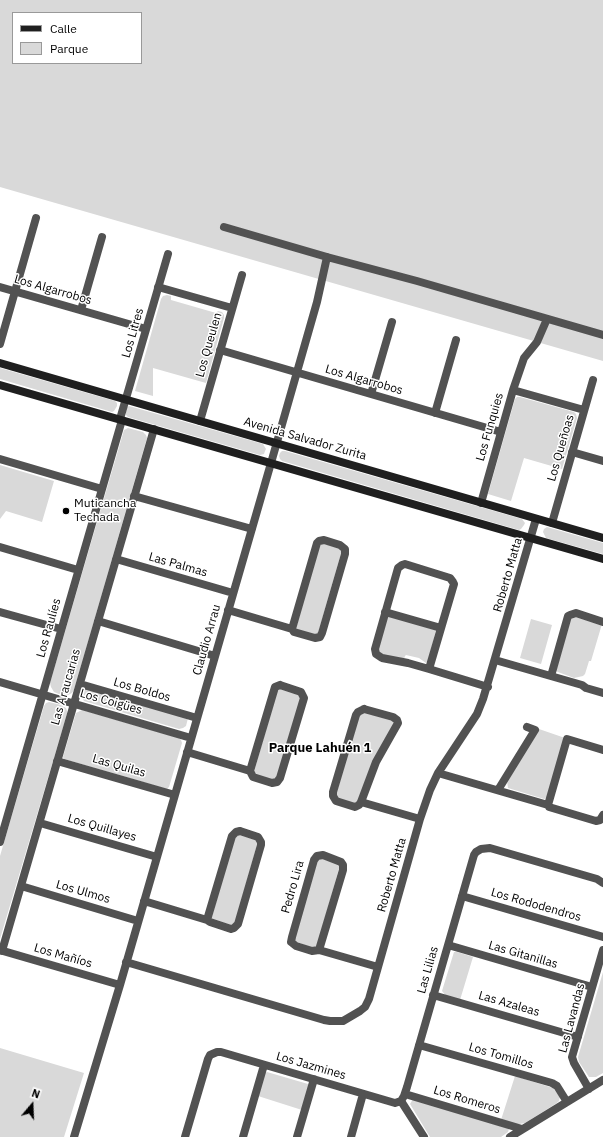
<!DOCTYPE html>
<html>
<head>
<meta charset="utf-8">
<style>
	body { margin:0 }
	#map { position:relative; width:603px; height:1137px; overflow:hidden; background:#fff; font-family:"IBM Plex Sans",sans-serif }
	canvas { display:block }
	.legend { position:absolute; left:12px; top:12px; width:130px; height:52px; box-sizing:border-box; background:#fff; border:1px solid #999; margin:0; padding:5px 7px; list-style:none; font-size:12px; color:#000 }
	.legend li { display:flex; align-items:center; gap:8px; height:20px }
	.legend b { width:20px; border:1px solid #999 }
	.north { position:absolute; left:12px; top:1085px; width:40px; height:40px; -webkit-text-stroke:3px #fff; paint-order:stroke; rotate:19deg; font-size:11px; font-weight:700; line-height:16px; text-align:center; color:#000 }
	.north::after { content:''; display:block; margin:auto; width:14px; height:18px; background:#000; clip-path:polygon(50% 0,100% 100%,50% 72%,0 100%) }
</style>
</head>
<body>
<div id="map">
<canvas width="603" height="1137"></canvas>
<ul class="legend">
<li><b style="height:5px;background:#1f1f1f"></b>Calle</li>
<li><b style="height:11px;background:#d9d9d9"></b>Parque</li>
</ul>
<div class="north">N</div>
</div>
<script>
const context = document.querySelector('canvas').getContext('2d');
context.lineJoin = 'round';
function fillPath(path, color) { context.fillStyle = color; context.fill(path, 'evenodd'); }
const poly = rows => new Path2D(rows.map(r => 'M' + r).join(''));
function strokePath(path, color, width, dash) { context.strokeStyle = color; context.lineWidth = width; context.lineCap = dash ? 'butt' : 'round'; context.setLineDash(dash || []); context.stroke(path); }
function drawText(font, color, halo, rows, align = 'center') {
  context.font = font + ' "IBM Plex Sans",sans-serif'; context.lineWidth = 3; context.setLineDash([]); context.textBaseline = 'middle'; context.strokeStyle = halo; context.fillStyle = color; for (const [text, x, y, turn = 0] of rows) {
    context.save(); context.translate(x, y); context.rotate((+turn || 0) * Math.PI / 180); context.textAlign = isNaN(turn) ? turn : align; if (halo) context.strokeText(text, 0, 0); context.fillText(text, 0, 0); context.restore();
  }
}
fillPath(poly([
	[0,0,603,0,603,361,0,187],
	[13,13,141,13,141,63,13,63],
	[167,295,171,296,171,300,216,313,218,311,222,312,224,315,224,318,206,383,153,368,153,396,135,391,161,299,163,296],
	[0,368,115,401,117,403,117,406,114,411,112,412,0,379],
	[517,397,520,397,574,412,576,414,577,418,562,469,524,458,511,501,488,494,515,399],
	[129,406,263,444,266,449,265,451,264,454,260,455,128,417,126,415,126,412,127,407],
	[128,428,143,432,146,435,147,438,74,690,72,693,68,695,59,694,54,692,51,687,50,683,124,430],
	[282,451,285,451,522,519,525,523,524,525,521,529,519,530,282,461,280,459,279,456,280,453],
	[0,465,54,481,42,522,6,511,0,519],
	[547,527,603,543,603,554,546,538,543,532,544,529],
	[320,543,340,548,342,550,318,633,315,635,297,630,296,628],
	[388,616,436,630,428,661,426,663,419,658,406,655,405,656,404,659,380,655,377,650],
	[574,616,602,624,591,661,589,661,585,674,583,676,574,678,558,672,556,671,571,618],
	[531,619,552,625,541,664,520,658],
	[84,688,188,718,186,726,183,728,179,729,84,701,81,696],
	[281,688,301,696,278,777,273,781,257,776,254,772,277,691],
	[49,702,61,705,66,708,67,711,67,714,0,939,0,856,44,706,46,703],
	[82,710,179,738,181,740,182,743,169,787,167,789,64,759,63,757,76,713],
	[363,712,392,720,394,723,359,801,354,804,340,800,336,796,358,716],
	[539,729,565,738,547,798,544,799,508,788,507,781],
	[239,834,258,841,235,923,233,926,212,919,212,917,234,837],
	[320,857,340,865,317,946,313,948,294,941,317,860],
	[454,952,457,952,473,957,460,1000,446,996,442,991],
	[603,972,603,1073,596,1077,589,1077,579,1062,578,1057],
	[0,1048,84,1073,64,1137,0,1137],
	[267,1072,308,1084,309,1087,302,1110,258,1096,265,1073],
	[515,1076,553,1088,560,1097,559,1101,557,1103,525,1123,514,1125,501,1120],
	[413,1099,507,1128,509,1129,508,1132,501,1137,430,1137,410,1104]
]), '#d9d9d9');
strokePath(poly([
	[224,227,327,257,417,281,603,335],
	[0,287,146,329],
	[158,287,232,308],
	[81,310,102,237],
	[0,344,36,218],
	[220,350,501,432],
	[513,390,584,410],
	[371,394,392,322],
	[435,413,456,340],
	[120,419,168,254],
	[200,421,242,275],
	[572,452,603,461],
	[0,459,102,489],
	[134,496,252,529],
	[481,503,513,390,524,358,537,342,547,319],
	[552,523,593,380],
	[0,547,78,570],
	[116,559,233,593],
	[228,610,292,629,294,632,315,638,320,637,322,633,345,554,345,549,340,545,324,540,319,541,317,543,292,629],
	[0,612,61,629],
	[385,612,441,628],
	[98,621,215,656],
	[495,660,582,685,586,688,603,693],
	[429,669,454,584,453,582,450,578,405,564,402,565,398,568,375,649,376,654,382,658,408,663,429,669,488,687],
	[551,676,568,616,570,615,576,613,603,622],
	[0,682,191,738],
	[80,684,197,718],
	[280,685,301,692,304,698,280,778,277,782,272,783,253,777,250,771,275,687,280,685],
	[364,709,393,717,397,720,398,723,376,762,361,802,359,805,355,807,336,801,333,796,333,792,356,715,358,712,364,709],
	[187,752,250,771],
	[57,761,175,795],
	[438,773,548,805,549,807,596,821,600,820,603,815],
	[498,790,535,730,527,727],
	[361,802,420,819],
	[548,805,567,739,603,750],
	[40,823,157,857],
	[240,831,258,837,261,842,261,845,238,924,234,928,231,929,210,922,207,920,232,836,236,832,240,831],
	[0,842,122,420],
	[21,886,138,921],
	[462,896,603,937],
	[144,901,207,920],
	[448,945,592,987],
	[0,950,120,985],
	[319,950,343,870,343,865,341,862,323,855,317,856,314,860,292,937,291,942,296,946,312,951,319,950,378,967],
	[2,951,154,429],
	[126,962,324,1020,330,1021,343,1021,360,1011,365,1007,369,999,420,819,430,790,438,773,477,714,483,699,536,519],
	[433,995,578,1037],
	[419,1045,552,1083,557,1086,567,1102],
	[589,1089,574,1063,572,1057,603,950],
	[405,1094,522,1129],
	[401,1101,404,1096,407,1087,474,855,476,852,481,849,490,848,597,879,603,883],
	[401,1101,424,1137],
	[74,1137,120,985,271,463,317,302,327,257],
	[185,1137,208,1059,210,1055,217,1052,221,1052,395,1103,401,1101],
	[243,1137,264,1065],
	[297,1137,314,1079],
	[351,1137,363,1094],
	[510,1137,603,1080]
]), '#525252', 8);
strokePath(poly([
	[0,363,603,538],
	[0,385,603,559]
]), '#1f1f1f', 8);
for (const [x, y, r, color] of [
	[66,511,4,"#000"]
]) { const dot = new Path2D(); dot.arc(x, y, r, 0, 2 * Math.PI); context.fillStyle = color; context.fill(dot); strokePath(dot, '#fff', 1.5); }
drawText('12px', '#000', '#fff', [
	["Los Algarrobos",53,290,16],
	["Los Litres",133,333,-74],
	["Los Queulen",209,345,-74],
	["Los Algarrobos",364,380,16],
	["Los Funquies",490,427,-74],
	["Avenida Salvador Zurita",305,439,16],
	["Los Queñoas",561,448,-74],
	["Las Palmas",178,565,16],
	["Roberto Matta",508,575,-74],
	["Los Raulíes",49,628,-74],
	["Claudio Arrau",207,640,-74],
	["Las Araucarias",66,687,-74],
	["Los Boldos",142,690,16],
	["Los Coigües",111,702,16],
	["Las Quilas",119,766,16],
	["Los Quillayes",102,828,16],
	["Roberto Matta",392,875,-74],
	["Pedro Lira",293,887,-74],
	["Los Ulmos",83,892,16],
	["Los Rododendros",536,905,16],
	["Las Gitanillas",523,955,16],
	["Los Mañíos",63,956,16],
	["Las Lilias",428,970,-74],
	["Las Azaleas",509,1004,16],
	["Las Lavandas",572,1018,-75],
	["Los Tomillos",501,1056,16],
	["Los Jazmines",311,1066,16],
	["Los Romeros",467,1100,17]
]);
drawText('12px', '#000', '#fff', [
	["Muticancha",74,504],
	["Techada",74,518]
], 'left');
drawText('bold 13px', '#000', '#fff', [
	["Parque Lahuén 1",320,748]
]);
</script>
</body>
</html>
